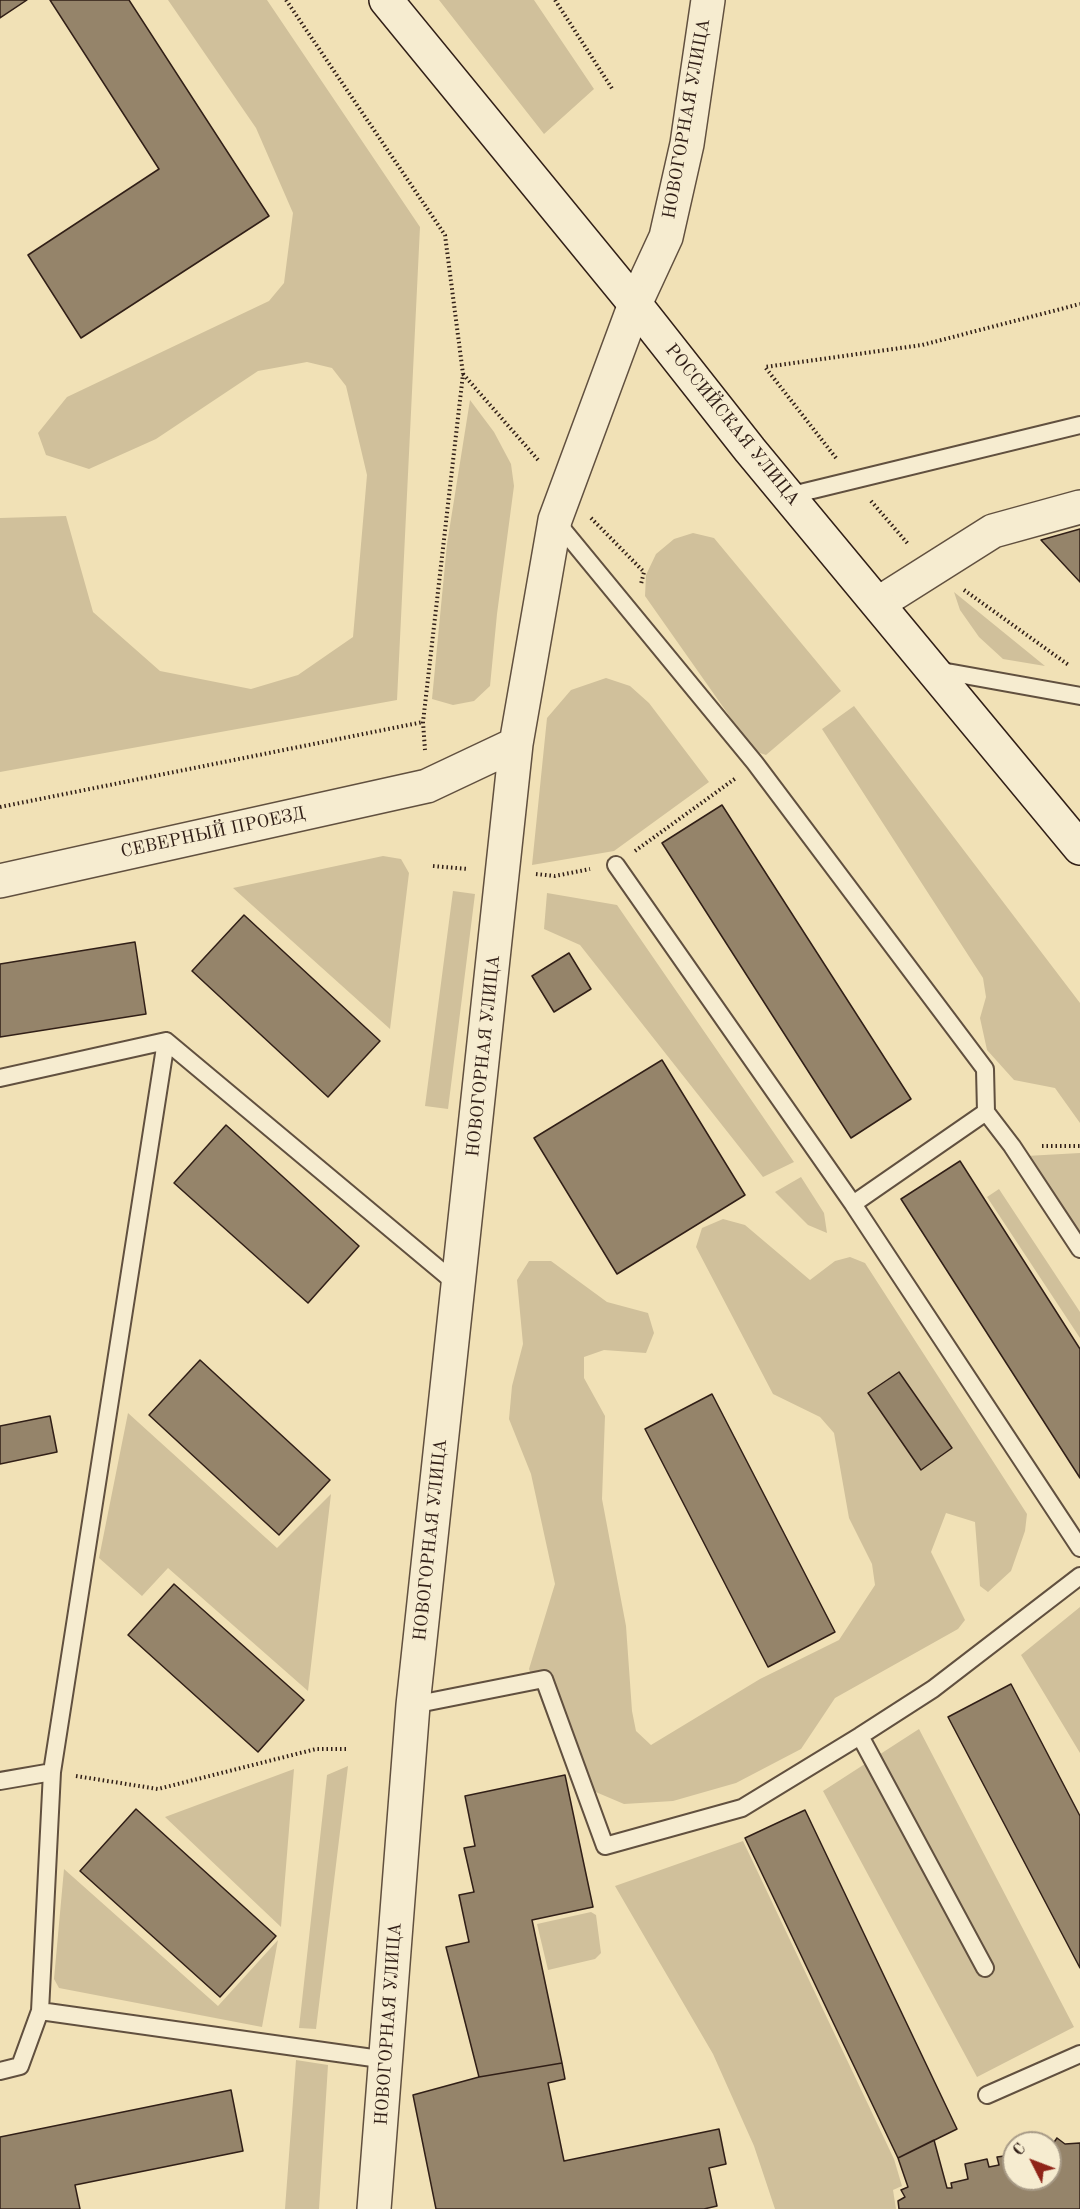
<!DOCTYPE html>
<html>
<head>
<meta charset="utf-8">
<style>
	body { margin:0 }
	#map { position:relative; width:1080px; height:2209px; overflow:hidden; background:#f1e1b6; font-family:"Old Standard TT",serif }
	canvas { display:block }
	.north { position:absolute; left:1002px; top:2131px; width:60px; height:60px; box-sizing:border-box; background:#f6ecd0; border:2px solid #a79a86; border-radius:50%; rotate:312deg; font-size:16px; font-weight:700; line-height:24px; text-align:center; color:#311f17 }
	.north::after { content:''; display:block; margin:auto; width:21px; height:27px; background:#8f2418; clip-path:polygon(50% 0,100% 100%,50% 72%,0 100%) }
</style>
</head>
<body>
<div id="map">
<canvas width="1080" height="2209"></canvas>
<div class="north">С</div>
</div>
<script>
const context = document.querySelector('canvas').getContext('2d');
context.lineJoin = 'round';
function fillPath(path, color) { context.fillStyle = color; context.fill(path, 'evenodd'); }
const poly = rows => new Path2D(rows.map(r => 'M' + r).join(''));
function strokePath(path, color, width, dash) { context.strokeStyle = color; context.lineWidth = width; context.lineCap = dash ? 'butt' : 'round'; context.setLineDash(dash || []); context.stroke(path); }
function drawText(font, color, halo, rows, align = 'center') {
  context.font = font + ' "Old Standard TT",serif'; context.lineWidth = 5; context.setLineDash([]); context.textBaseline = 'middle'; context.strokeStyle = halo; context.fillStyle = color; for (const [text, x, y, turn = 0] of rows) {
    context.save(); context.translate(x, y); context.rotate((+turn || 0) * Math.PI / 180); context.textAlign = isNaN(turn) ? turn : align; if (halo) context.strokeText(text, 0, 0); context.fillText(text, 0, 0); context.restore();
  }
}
fillPath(poly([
	[168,0,267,0,420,227,397,700,0,772,0,518,66,516,93,612,160,671,251,689,298,675,353,637,367,475,346,386,332,368,307,362,258,371,156,439,89,469,46,455,38,433,67,397,269,301,284,283,293,213,256,128],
	[439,0,534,0,594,89,544,134],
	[470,400,494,432,511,464,514,486,497,614,490,686,474,701,453,705,432,699,447,544],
	[693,533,714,538,841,691,766,755,754,751,645,596,646,575,656,554,674,539],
	[954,592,1045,666,1003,659,979,637,960,610],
	[606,678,630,686,649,703,709,782,614,851,532,865,547,718,571,690],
	[854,706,1080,1003,1080,1123,1055,1088,1014,1080,987,1050,980,1018,986,997,983,978,822,729],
	[383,856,401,859,409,873,390,1029,233,888],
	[453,891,475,894,448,1109,425,1106],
	[547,893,617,905,794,1162,763,1177,580,945,544,929],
	[1080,1153,1080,1236,1026,1156],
	[801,1177,824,1213,827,1233,808,1225,775,1192],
	[999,1189,1080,1312,1080,1338,987,1197],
	[723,1219,745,1225,810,1280,835,1261,850,1257,865,1263,1027,1514,1025,1531,1011,1571,988,1592,980,1586,975,1522,946,1513,931,1552,965,1620,958,1629,835,1698,801,1749,736,1783,673,1801,624,1804,591,1790,562,1755,529,1669,555,1584,531,1474,509,1419,512,1386,523,1344,517,1280,529,1261,551,1261,607,1302,648,1313,654,1333,646,1353,604,1350,584,1357,584,1378,605,1416,602,1499,626,1626,632,1711,636,1731,651,1745,760,1679,839,1640,875,1585,872,1564,849,1518,834,1433,820,1417,773,1394,696,1247,702,1228],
	[128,1413,277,1548,331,1494,308,1691,168,1568,142,1596,99,1558],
	[1080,1607,1080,1753,1021,1655],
	[919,1729,1074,2027,977,2077,823,1791],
	[348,1766,316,2029,299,2028,327,1775],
	[294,1769,281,1927,165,1817],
	[743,1841,894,2159,902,2186,893,2190,896,2209,775,2209,754,2146,713,2054,615,1886],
	[64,1869,218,2006,278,1940,262,2027,59,1988,54,1979],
	[591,1912,596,1915,601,1953,595,1959,548,1970,537,1924],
	[296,2060,328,2065,319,2209,285,2209]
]), '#d0c09b');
const building = poly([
	[0,0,27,0,0,18,0,0],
	[50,0,129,0,269,216,81,338,28,255,159,169,50,0],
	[1080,529,1080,582,1041,540,1080,529],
	[722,805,911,1099,851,1138,662,843,722,805],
	[244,915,380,1041,328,1097,192,971,244,915],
	[135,942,146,1014,0,1037,0,964,135,942],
	[569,953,591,989,554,1012,532,976,569,953],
	[662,1060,745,1195,617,1274,534,1138,662,1060],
	[226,1125,359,1246,308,1303,174,1183,226,1125],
	[960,1161,1080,1349,1080,1478,901,1199,960,1161],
	[200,1360,330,1480,279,1535,149,1415,200,1360],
	[899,1372,952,1448,921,1470,868,1393,899,1372],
	[712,1394,835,1632,768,1667,645,1429,712,1394],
	[50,1416,57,1452,0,1464,0,1426,50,1416],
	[174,1584,304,1700,258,1752,128,1635,174,1584],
	[1011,1684,1080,1816,1080,1968,948,1717,1011,1684],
	[565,1775,593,1907,532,1920,562,2063,479,2077,446,1947,469,1942,459,1895,474,1892,464,1848,475,1846,465,1796,565,1775],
	[136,1809,276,1936,220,1997,80,1871,136,1809],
	[805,1810,957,2129,898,2158,745,1838,805,1810],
	[562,2063,565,2079,548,2083,564,2161,719,2129,726,2164,709,2168,717,2206,704,2209,436,2209,413,2095,479,2077,562,2063],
	[231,2090,243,2151,75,2185,80,2209,0,2209,0,2137,231,2090],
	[1057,2138,1065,2144,1080,2143,1080,2209,899,2209,898,2201,905,2197,901,2190,908,2187,898,2158,934,2140,947,2188,952,2188,951,2183,968,2179,965,2164,987,2159,989,2167,999,2165,997,2157,1012,2155,1014,2152,1014,2179,1050,2179,1050,2148,1057,2138]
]);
fillPath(building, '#95846a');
strokePath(building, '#311f17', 1.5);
const service = poly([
	[788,496,1080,425],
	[555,520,755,763,985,1069,986,1112,853,1204],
	[936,670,1080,696],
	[616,865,853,1204,1080,1548],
	[166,1041,52,1772,40,2011,387,2060],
	[166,1041,458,1285],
	[0,1078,166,1041],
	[986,1112,1012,1146,1080,1249],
	[413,1705,544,1679,605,1846,742,1808,860,1736,933,1689,1080,1576],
	[860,1736,985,1968],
	[0,1781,52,1772],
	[0,2071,20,2066,40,2011],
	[987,2095,1080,2054]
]);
const minor = poly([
	[879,603,993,531,1080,507],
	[0,881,427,786,516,744],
	[374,2209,413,1705,516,744,555,520,635,304,666,237,687,144,708,0]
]);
const secondary = poly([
	[386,0,635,304,750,450,1080,848]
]);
strokePath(service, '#61503f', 20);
strokePath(minor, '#61503f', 36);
strokePath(secondary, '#311f17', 36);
strokePath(poly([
	[286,0,445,235,463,374,423,722,425,750],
	[555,0,613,90],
	[463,374,539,461],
	[836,458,765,367,922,345,1080,304],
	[871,501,909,545],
	[591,518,644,572,641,584],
	[964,590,1070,666],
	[0,807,423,722],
	[635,851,736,778],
	[433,866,468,869],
	[536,874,555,876,590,869],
	[1042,1146,1080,1146],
	[76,1776,158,1789,316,1749,348,1749]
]), '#311f17', 4, [1.5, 3]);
strokePath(service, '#f6ecd0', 16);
strokePath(minor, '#f6ecd0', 33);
strokePath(secondary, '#f6ecd0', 33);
drawText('18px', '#311f17', '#f6ecd0', [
	["НОВОГОРНАЯ УЛИЦА",687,119,-80],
	["РОССИЙСКАЯ УЛИЦА",732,425,51],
	["СЕВЕРНЫЙ ПРОЕЗД",213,833,-12],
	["НОВОГОРНАЯ УЛИЦА",484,1056,-84],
	["НОВОГОРНАЯ УЛИЦА",431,1540,-84],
	["НОВОГОРНАЯ УЛИЦА",389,2024,-86]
]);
</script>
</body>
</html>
